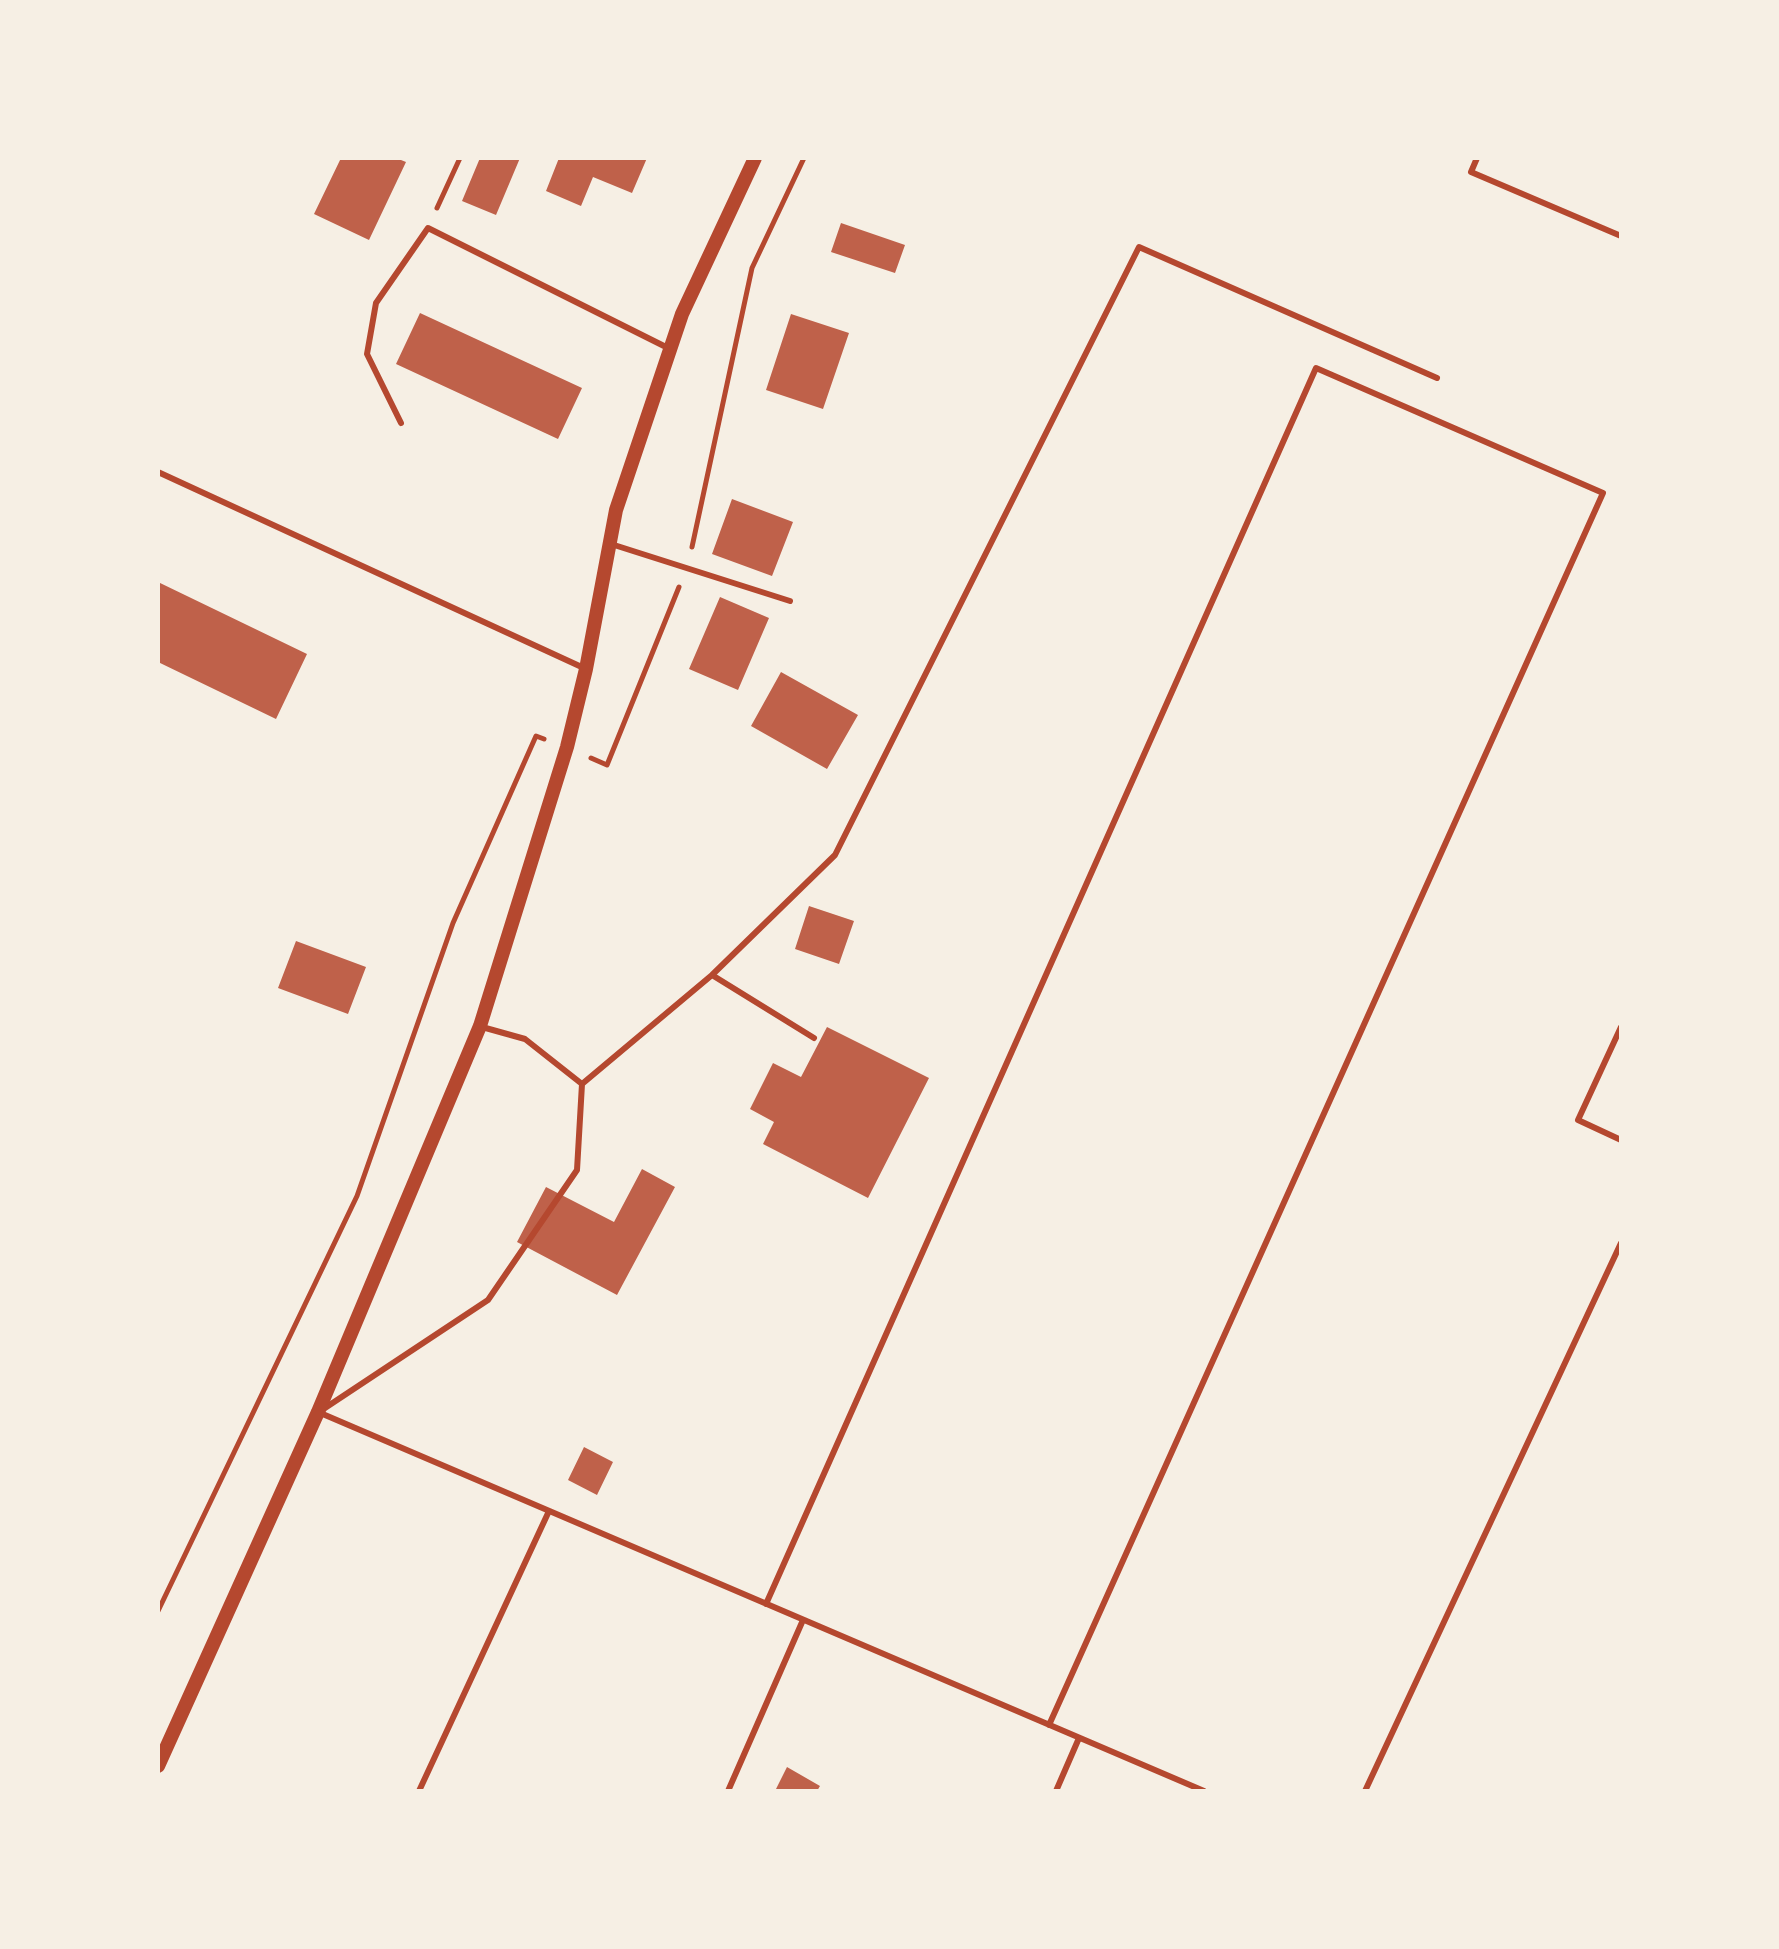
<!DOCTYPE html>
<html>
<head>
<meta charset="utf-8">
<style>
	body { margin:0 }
	#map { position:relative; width:1779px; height:1949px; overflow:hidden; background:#f6efe4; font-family:"Roboto Condensed",sans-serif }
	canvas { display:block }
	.frame { position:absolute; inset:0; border:160px solid #f6efe4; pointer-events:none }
</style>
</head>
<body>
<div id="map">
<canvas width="1779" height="1949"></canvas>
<div class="frame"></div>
</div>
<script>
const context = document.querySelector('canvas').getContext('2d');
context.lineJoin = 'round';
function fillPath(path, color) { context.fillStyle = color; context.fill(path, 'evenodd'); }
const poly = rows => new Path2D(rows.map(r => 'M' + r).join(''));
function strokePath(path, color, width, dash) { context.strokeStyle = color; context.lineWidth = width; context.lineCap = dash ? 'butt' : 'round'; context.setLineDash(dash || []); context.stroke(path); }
fillPath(poly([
	[341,158,396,158,406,162,369,240,314,214],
	[480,158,520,158,496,215,462,201],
	[559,158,647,158,632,193,593,177,581,206,546,191],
	[841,223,905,245,895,273,831,252],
	[420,313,582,388,558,439,396,364],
	[791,314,849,333,823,409,766,390],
	[732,499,793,522,772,576,712,554],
	[158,582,307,654,276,719,158,662],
	[720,597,769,618,738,690,689,669],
	[781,672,858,715,827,769,751,726],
	[809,906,854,921,839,964,795,949],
	[296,941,366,967,348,1014,278,988],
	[827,1027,929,1078,868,1198,763,1144,774,1122,750,1109,773,1063,801,1077],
	[642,1169,675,1187,617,1295,517,1242,546,1187,614,1222],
	[584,1447,613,1462,597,1495,568,1480],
	[787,1767,820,1786,817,1791,775,1791]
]), '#bf614a');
strokePath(poly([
	[437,208,460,158],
	[692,547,752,268,804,158],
	[591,758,607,765,679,587],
	[158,1611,357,1196,453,923,536,736,544,739]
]), '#b5482f', 5);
strokePath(poly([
	[1477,158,1471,172,1621,236],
	[401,423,367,354,376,303,428,228,668,348],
	[158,472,586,669],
	[611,544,790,601],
	[712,975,814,1038],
	[1621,1027,1578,1120,1621,1140],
	[582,1084,712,975,835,855,1139,247,1437,378],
	[325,1408,488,1300,577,1170,582,1084,525,1039,482,1027],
	[318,1412,1204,1791],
	[766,1604,1316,368,1603,493,1049,1725],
	[419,1791,549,1511],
	[728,1791,803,1620],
	[1056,1791,1079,1738],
	[1365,1791,1621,1243]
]), '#b5482f', 6);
strokePath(poly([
	[158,1766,318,1412,480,1026,567,747,586,669,616,510,682,314,755,158]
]), '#b5482f', 14);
</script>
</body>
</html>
